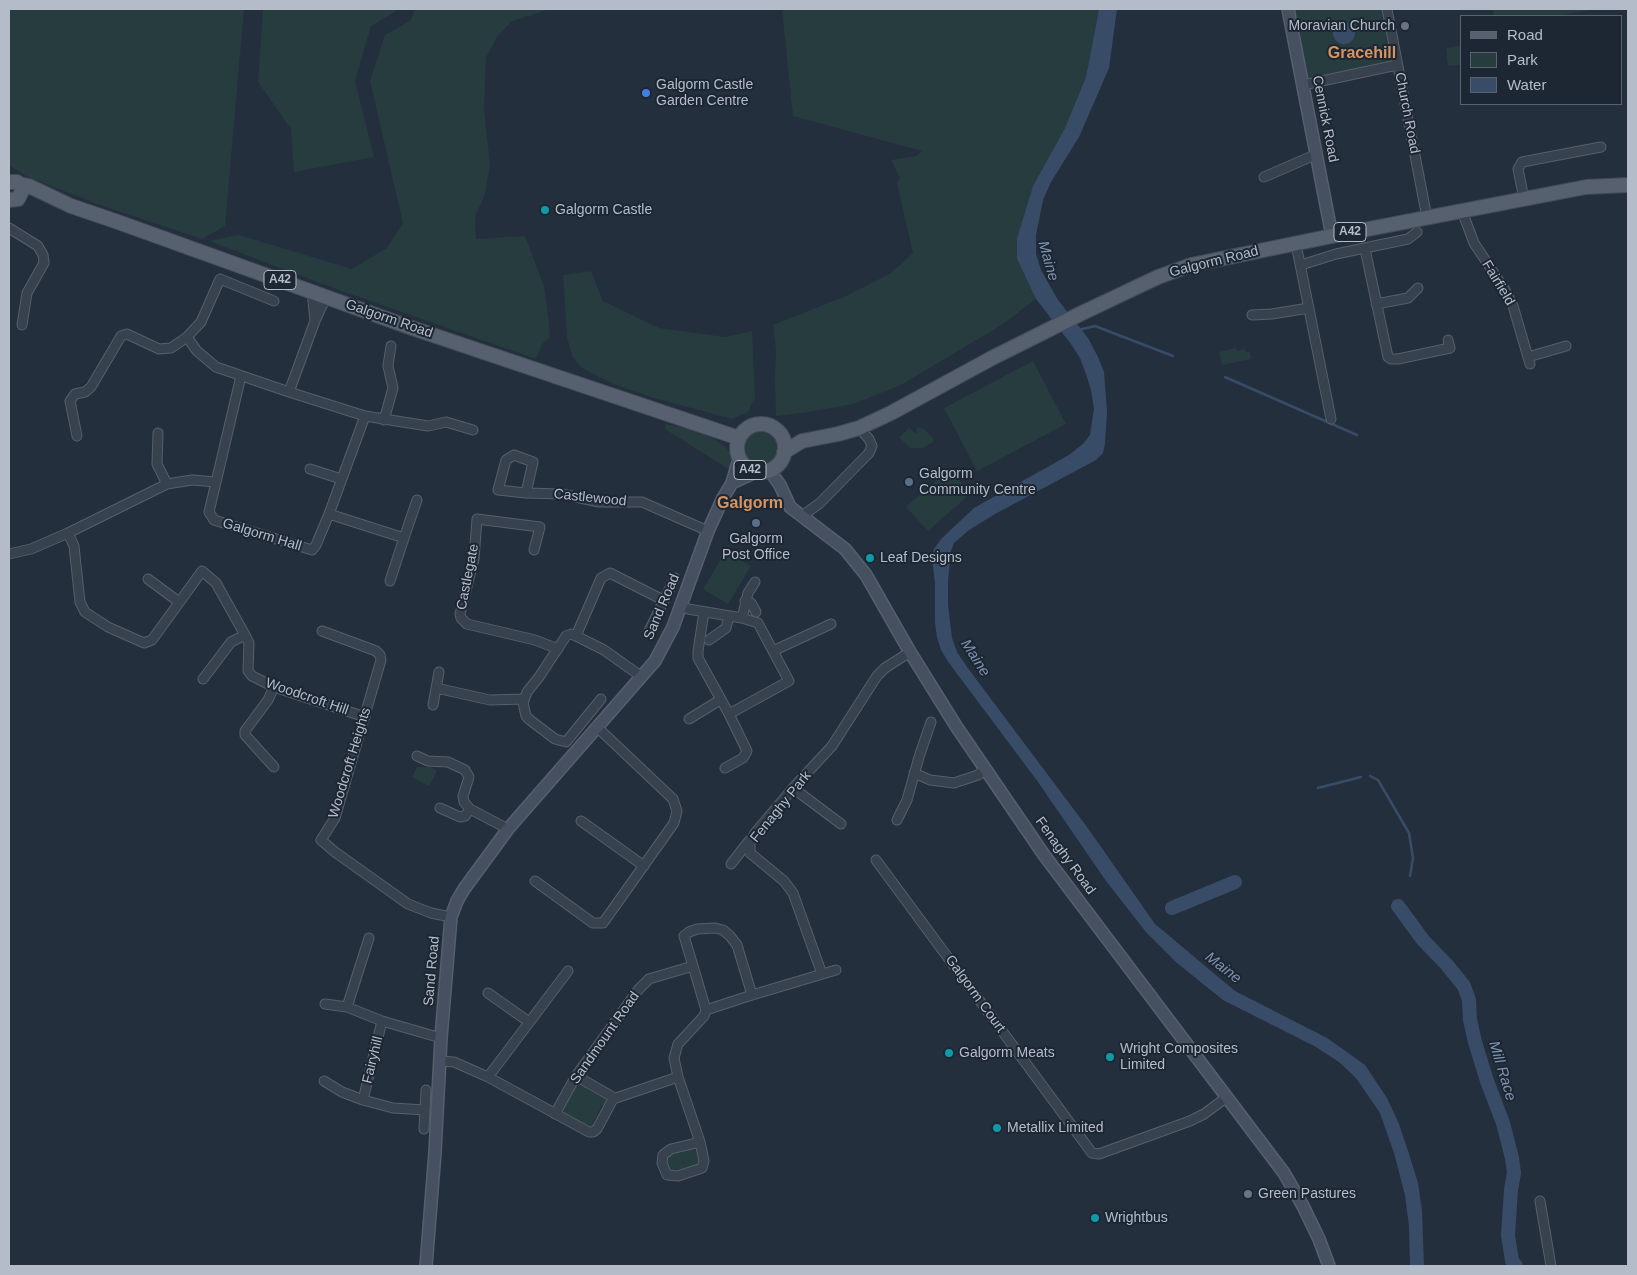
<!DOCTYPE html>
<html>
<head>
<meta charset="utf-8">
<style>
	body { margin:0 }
	#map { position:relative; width:1637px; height:1275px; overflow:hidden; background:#242f3e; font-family:Helvetica,sans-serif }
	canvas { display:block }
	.frame { position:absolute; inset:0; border:10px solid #b4bcc9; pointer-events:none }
	.legend { position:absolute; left:1460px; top:15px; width:162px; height:90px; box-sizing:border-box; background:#1d2633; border:1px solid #59626f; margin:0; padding:6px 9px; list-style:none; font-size:15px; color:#b4bcc9 }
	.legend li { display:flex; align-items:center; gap:10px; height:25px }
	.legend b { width:25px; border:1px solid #59626f }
</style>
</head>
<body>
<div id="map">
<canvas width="1637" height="1275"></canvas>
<div class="frame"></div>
<ul class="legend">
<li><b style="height:6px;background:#56606e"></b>Road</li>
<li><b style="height:14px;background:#263c3f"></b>Park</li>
<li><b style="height:14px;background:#394c67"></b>Water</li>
</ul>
</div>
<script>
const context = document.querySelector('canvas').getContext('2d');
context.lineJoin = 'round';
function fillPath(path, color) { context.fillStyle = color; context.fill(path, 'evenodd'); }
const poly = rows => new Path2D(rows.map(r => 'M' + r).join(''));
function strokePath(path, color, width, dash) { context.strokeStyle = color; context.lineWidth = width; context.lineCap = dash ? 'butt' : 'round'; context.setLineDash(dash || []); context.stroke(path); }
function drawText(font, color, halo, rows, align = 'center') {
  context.font = font + ' Helvetica,sans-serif'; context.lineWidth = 4; context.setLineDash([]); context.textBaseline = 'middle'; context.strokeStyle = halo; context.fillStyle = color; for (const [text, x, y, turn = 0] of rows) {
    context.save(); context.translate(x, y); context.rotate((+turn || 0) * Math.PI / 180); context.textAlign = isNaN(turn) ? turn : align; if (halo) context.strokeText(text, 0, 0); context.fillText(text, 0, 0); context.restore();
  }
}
fillPath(poly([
	[9,9,244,9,225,226,202,239,97,204,26,176,9,165],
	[263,9,397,9,396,11,371,26,355,81,374,157,294,172,291,129,258,82],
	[415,9,550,9,512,21,497,37,486,57,484,110,490,164,485,194,475,216,476,239,525,236,544,286,549,323,550,337,542,344,536,359,339,290,209,241,239,235,352,269,387,248,403,223,370,81,385,35,411,20],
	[782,9,1099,9,1086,77,1065,128,1033,186,1017,238,1017,259,1036,299,1003,324,901,385,853,404,809,412,776,416,775,379,776,350,773,325,846,296,891,273,913,253,897,183,900,178,891,160,917,156,922,151,793,116],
	[1293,9,1382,9,1384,16,1381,18,1381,24,1385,30,1392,62,1308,78],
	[1492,9,1597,9,1556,16,1494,16],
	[1461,46,1461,65,1448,66,1446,48],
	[591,271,603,301,659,328,725,337,752,331,755,397,748,412,732,419,710,413,654,398,611,383,582,368,572,356,567,337,563,275],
	[1236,348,1237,351,1245,349,1246,352,1250,352,1251,359,1222,365,1219,352],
	[1033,361,1066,424,977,471,944,408],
	[666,424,695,430,714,439,726,447,731,455,730,470,665,429],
	[917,427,924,429,933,438,933,442,923,448,910,448,899,437,909,428,916,434],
	'742 450a18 18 0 1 1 36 0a18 18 0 1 1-36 0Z',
	[949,469,971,493,928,531,906,507],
	[726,551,751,566,728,604,703,589],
	[417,767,431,767,437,771,429,786,412,777],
	[578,1084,585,1086,585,1088,601,1097,606,1097,608,1101,606,1105,602,1105,593,1123,595,1125,592,1129,563,1113,564,1107,575,1086],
	[690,1147,700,1153,701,1157,697,1167,679,1173,667,1168,665,1163,671,1153]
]), '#263c3f');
fillPath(poly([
	[1099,9,1117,9,1109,68,1079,137,1051,182,1043,200,1036,235,1036,254,1041,270,1050,286,1058,300,1088,338,1098,357,1104,372,1107,412,1105,443,1103,453,1096,460,995,514,969,530,954,543,951,551,948,581,948,605,952,638,957,652,967,667,1087,827,1155,924,1235,991,1327,1038,1365,1065,1387,1098,1399,1124,1409,1154,1418,1183,1422,1211,1424,1266,1410,1266,1409,1226,1405,1195,1394,1153,1380,1113,1356,1078,1339,1062,1316,1047,1223,1000,1177,963,1146,932,1106,881,1038,782,949,663,941,650,937,637,935,623,935,583,932,558,934,549,941,539,974,508,1069,455,1083,444,1090,435,1094,409,1091,390,1086,374,1080,358,1071,344,1036,299,1017,259,1017,238,1033,186,1065,128,1086,77],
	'1333 33a11 11 0 1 1 22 0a11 11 0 1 1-22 0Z'
]), '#394c67');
strokePath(poly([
	[1078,330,1095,326,1173,356],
	[1225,377,1357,435],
	[1370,776,1378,780,1409,833,1413,858,1410,876],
	[1318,788,1361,777]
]), '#394c67', 2.5);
strokePath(poly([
	[1398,906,1423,940,1447,965,1464,986,1469,1000,1470,1020,1475,1042,1487,1081,1503,1123,1512,1158,1514,1173,1511,1190,1508,1235,1512,1261,1516,1266],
	[1172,908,1235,882]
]), '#394c67', 14);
const street = poly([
	[1387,9,1427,218],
	[1303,85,1397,65],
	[1264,177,1317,154],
	[1524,199,1518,169,1522,162,1601,147],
	[1462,211,1474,243,1505,290,1513,306,1530,364],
	[9,228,38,246,43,255,44,263,27,293,22,325],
	[1296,244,1331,419],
	[1365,249,1388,357,1391,359,1398,359,1450,348,1448,340],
	[1301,265,1336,254,1408,239,1417,232],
	[312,291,315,321],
	[1376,304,1408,298,1418,288],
	[1252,315,1272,314,1309,308],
	[187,337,197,351,216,367,289,392,365,416,428,426,446,422,473,430],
	[1528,357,1566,346],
	[241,376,209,512,214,520,312,550,316,545,329,514,365,416],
	[289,392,315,321,326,297],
	[384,420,393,388,388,366,391,346],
	[158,433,157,464,167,484],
	[77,436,70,401,75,394,85,392,91,387,121,336,127,334,159,349,171,348,187,337,201,322,220,279,274,301],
	[310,469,341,479],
	[526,493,533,462,514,455,506,460,498,490,526,493,562,494,599,502,642,502,708,531],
	[329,514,404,538,390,581],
	[802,516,820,503,869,453,872,446,869,439,859,428],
	[68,533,74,546,80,602,85,612,108,627,144,643,152,640,202,571,216,583,245,635,249,643,248,671,252,676,274,687,365,717],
	[404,538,417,500],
	[534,550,540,527,477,519,474,559,460,614,461,618,467,624,535,640,558,649],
	[9,554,31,549,68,533,167,484,192,480,216,482],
	[148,579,179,602],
	[745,601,751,603,756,612],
	[680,606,688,609,742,618,758,623,789,681,729,714],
	[704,612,698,651,698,658,729,714,747,751,743,758,725,768],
	[742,618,748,593,755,582],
	[322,631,376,651,380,655,381,660,335,818,321,840,335,852,408,904,431,913,451,917],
	[649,631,675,578],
	[576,636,601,578,610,573,663,600],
	[709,640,726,628,729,616],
	[773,651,831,624],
	[203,679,231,642,245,635],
	[274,687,268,700,245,731,245,735,274,767],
	[436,688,490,700,524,699],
	[601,699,566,742,555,739,530,720,526,716,523,703,527,692,539,677,566,636,571,634,576,636,604,650,642,677],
	[433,705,439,672],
	[689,719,720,700],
	[417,756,428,761,448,762,465,770,469,777,463,796,464,802,470,809,508,829],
	[914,773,930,780,954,783,978,775,985,769],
	[793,788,841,824],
	[440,808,460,817,465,816,470,809],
	[897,820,907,800,919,757,931,722],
	[581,821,644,866],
	[876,860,1092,1153,1099,1154,1190,1121,1204,1114,1227,1097],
	[731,864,749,841],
	[535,881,593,923,603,923,674,823,677,811,673,799,598,728],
	[693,966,706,1010,704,1016,678,1044,674,1058,678,1077,700,1142,671,1149,663,1155,662,1163,667,1175,678,1176,702,1168,704,1161,700,1142],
	[822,974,793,893,784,881,750,853,750,843,755,833,793,788,832,746,877,676,885,668,910,652],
	[488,993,529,1022],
	[325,1004,347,1007,382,1021,441,1038],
	[347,1007,369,938],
	[706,1010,752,995],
	[440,1061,454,1062,488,1077,589,1132,593,1132,597,1129,613,1099,611,1096,576,1076],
	[488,1077,568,971],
	[324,1081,342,1092,363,1100,393,1108,425,1110],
	[613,1099,678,1077],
	[363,1100,382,1021],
	[555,1114,576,1076,638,990,649,979,693,966,684,936,689,932,697,929,715,928,723,930,730,936,737,945,752,995,836,970],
	[424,1129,426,1090],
	[1540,1201,1551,1266]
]);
const secondary = poly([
	[1288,9,1332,236],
	[770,471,780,485,790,507,845,549,866,575,910,652,956,726,1044,855,1284,1173,1303,1206,1319,1239,1329,1266],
	[732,483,756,472],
	[426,1266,435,1152,441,1038,451,917,457,901,464,889,508,829,655,661,673,627,708,531,723,498,732,483,739,459]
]);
const primary = poly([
	[9,182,17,182,21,186,22,191,18,199,9,200],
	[19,184,29,186,71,206,118,222,412,328,739,438],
	'737 448a24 24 0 1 1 48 0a24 24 0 1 1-48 0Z',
	[784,452,802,441,838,434,859,428,891,413,992,358,1082,313,1158,277,1191,265,1332,236,1586,187,1628,185]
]);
strokePath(street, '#565f6c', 11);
strokePath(secondary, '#565f6c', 14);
strokePath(primary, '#414a57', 16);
strokePath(street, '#38414e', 9);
strokePath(secondary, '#465061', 11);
strokePath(primary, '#56606e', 14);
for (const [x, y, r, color] of [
	[1405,26,5,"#6b7280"],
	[646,93,5,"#3f7fe0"],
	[545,210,5,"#0f9aa8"],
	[909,482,5,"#5c6f8a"],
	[756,523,5,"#5c6f8a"],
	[870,558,5,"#0f9aa8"],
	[949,1053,5,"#0f9aa8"],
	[1110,1057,5,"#0f9aa8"],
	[997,1128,5,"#0f9aa8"],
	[1248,1194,5,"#6b7280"],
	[1095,1218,5,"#0f9aa8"]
]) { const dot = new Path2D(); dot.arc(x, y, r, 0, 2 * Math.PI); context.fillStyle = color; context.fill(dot); strokePath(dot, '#1d2633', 2); }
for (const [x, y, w] of [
	[1350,232,32],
	[280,280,32],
	[750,470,32]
]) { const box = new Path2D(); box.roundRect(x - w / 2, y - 9.5, w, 19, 4); context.fillStyle = '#1d2633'; context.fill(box); strokePath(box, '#b4bcc9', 1); }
drawText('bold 12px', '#b4bcc9', null, [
	["A42",1350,232],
	["A42",280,280],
	["A42",750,470]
]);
drawText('14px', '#b4bcc9', '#1d2633', [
	["Moravian Church",1395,26,"right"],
	["Galgorm Castle",656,85],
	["Garden Centre",656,101],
	["Galgorm Castle",555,210],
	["Galgorm",919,474],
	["Community Centre",919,490],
	["Galgorm",756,539,"center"],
	["Post Office",756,555,"center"],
	["Leaf Designs",880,558],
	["Wright Composites",1120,1049],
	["Limited",1120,1065],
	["Galgorm Meats",959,1053],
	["Metallix Limited",1007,1128],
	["Green Pastures",1258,1194],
	["Wrightbus",1105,1218]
], 'left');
drawText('14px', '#b4bcc9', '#1d2633', [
	["Church Road",1407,113,79],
	["Cennick Road",1325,119,79],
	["Galgorm Road",1214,262,-14],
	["Fairfield",1498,283,59],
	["Galgorm Road",389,319,19],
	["Castlewood",590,498,6],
	["Galgorm Hall",262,535,17],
	["Castlegate",468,577,-79],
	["Sand Road",662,607,-67],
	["Woodcroft Hill",307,697,19],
	["Woodcroft Heights",350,763,-73],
	["Fenaghy Park",781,807,-51],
	["Fenaghy Road",1065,856,54],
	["Sand Road",432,971,-85],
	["Galgorm Court",975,994,54],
	["Sandmount Road",605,1038,-55],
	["Fairyhill",373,1060,-76]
]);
drawText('italic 15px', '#7c92b1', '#1d2633', [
	["Maine",1048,261,74],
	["Maine",975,658,57],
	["Maine",1223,968,38],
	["Mill Race",1502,1071,73]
]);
drawText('bold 16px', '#d59563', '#1d2633', [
	["Gracehill",1362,54],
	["Galgorm",750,504]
]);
</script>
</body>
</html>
